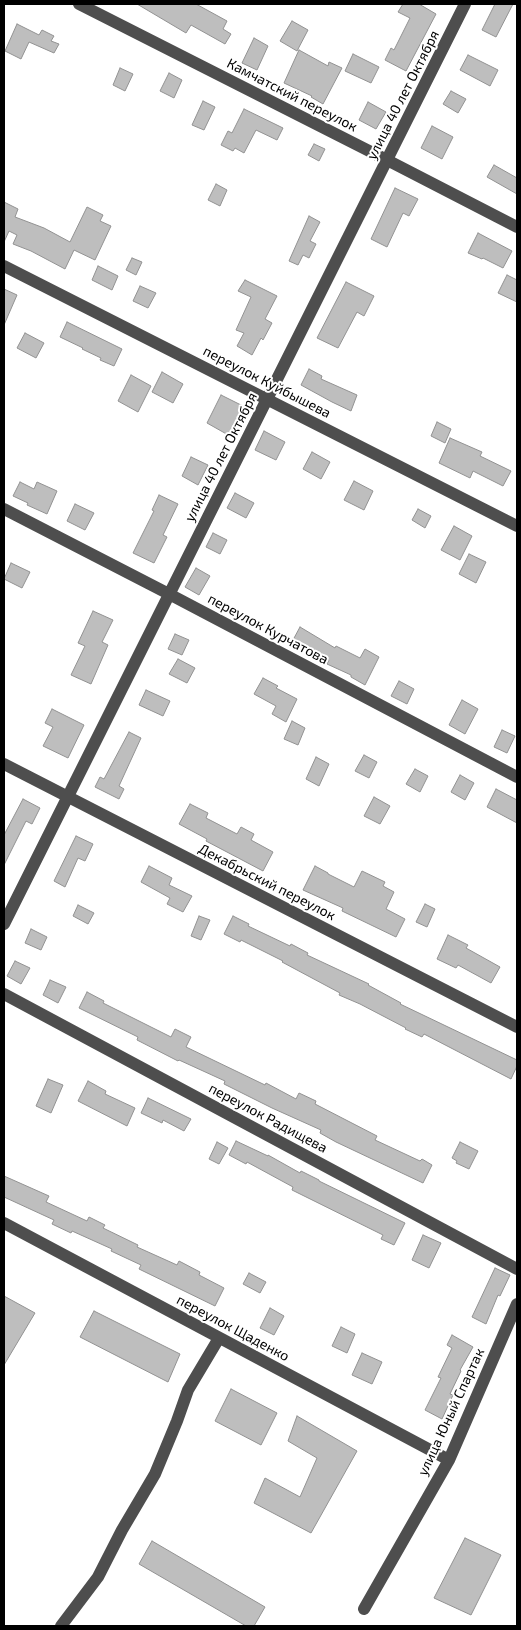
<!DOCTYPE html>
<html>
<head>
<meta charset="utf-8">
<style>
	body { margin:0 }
	#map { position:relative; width:521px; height:1630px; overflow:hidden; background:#fff; font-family:"Exo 2",sans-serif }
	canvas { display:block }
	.frame { position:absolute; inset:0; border:5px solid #000; pointer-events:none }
</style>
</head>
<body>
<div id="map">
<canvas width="521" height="1630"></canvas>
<div class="frame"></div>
</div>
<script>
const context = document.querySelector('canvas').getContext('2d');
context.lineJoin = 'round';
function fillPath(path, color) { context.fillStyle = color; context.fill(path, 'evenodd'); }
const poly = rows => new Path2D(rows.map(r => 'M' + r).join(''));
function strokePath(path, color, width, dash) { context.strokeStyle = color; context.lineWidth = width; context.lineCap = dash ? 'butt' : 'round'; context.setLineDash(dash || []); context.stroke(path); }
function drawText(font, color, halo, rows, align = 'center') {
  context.font = font + ' "Exo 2",sans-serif'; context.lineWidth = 4; context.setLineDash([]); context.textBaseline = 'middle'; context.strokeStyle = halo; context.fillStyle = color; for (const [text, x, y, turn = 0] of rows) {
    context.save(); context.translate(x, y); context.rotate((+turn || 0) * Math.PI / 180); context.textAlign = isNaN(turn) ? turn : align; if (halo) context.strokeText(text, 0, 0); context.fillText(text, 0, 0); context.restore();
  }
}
const building = poly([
	[137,4,196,4,227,21,223,29,231,34,225,44,191,25,186,33,137,4],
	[403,4,419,4,436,14,406,71,385,60,391,48,394,50,410,18,398,12,403,4],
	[495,4,513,4,496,37,482,30,495,4],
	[292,21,308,30,297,51,280,41,292,21],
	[17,24,39,35,42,30,54,36,51,41,59,44,54,53,29,42,21,59,5,51,17,24],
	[254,38,268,46,257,70,242,63,254,38],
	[299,50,328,66,329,62,342,68,323,104,311,97,312,96,284,83,299,50],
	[353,54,379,67,371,83,345,71,353,54],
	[468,55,498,70,490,86,460,70,468,55],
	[120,68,133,74,125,91,113,85,120,68],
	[169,73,182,80,174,98,160,91,169,73],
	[451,91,466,99,458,113,443,104,451,91],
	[203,101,215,107,204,130,192,125,203,101],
	[368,102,386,112,376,129,359,120,368,102],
	[244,109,283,128,277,140,256,130,244,153,235,148,233,151,221,145,228,131,232,133,244,109],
	[432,126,453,137,442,159,421,148,432,126],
	[314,144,325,149,319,161,308,155,314,144],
	[494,165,517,178,517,194,487,177,494,165],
	[216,184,227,190,220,206,208,200,216,184],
	[395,188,418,199,409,216,403,213,387,247,371,239,395,188],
	[4,202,18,209,15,217,44,228,70,242,87,207,103,215,100,221,111,226,95,260,74,250,65,269,31,251,13,244,17,235,9,231,4,242,4,202],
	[309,216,320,222,310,241,316,244,309,258,303,255,298,265,289,261,309,216],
	[478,233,512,251,503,268,483,258,482,259,468,253,478,233],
	[132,258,142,262,136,275,126,270,132,258],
	[98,266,118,276,112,290,92,280,98,266],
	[507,275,517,280,517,302,498,293,507,275],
	[245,280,277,296,265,319,272,323,263,340,261,338,252,355,237,346,244,333,236,330,251,297,238,291,245,280],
	[346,282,374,296,364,316,357,312,338,348,317,338,346,282],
	[140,286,156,293,148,308,133,301,140,286],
	[4,289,17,295,4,325,4,289],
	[67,322,122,349,114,366,100,360,101,358,82,349,83,348,60,337,67,322],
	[25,333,44,343,36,358,17,348,25,333],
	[309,369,322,376,321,379,357,395,351,411,332,402,301,385,309,369],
	[162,372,183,384,173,403,152,392,162,372],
	[131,375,151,386,138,412,118,401,131,375],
	[221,395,245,407,230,436,207,423,221,395],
	[437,422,451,429,445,443,431,436,437,422],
	[264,431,285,442,276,460,255,450,264,431],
	[450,438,482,452,480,456,511,471,503,486,473,471,470,478,439,463,450,438],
	[312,452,330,462,321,479,303,469,312,452],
	[191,457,208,465,198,485,182,476,191,457],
	[354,481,373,491,364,510,344,500,354,481],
	[20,482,34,489,37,482,57,491,47,514,27,505,28,503,13,496,20,482],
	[235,493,254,503,246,518,227,508,235,493],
	[159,495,178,504,163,535,167,537,154,563,133,553,154,511,152,510,159,495],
	[75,504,94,513,85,530,67,521,75,504],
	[418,509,431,516,425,528,412,520,418,509],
	[454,526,472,536,460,560,441,550,454,526],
	[213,533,227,540,220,554,206,547,213,533],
	[469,554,486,562,476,583,459,574,469,554],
	[11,563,30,572,22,588,4,579,11,563],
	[196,568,210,576,199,595,185,587,196,568],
	[93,611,113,620,102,642,108,645,91,684,71,675,85,646,78,643,93,611],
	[300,627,335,648,336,646,360,658,365,649,379,657,365,685,351,677,351,675,327,664,329,660,293,640,300,627],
	[175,634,189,640,182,655,168,649,175,634],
	[178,659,195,668,187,683,169,674,178,659],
	[263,678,278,686,276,688,297,699,286,722,272,714,276,706,254,694,263,678],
	[399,681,414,689,407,704,391,696,399,681],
	[146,690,170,701,163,716,139,705,146,690],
	[462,700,478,709,465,734,449,725,462,700],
	[52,709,84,725,68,758,43,746,53,727,45,723,52,709],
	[292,721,305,728,298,745,284,739,292,721],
	[502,730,515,736,507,753,494,747,502,730],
	[129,732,141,738,119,786,124,789,119,799,95,787,100,777,104,779,129,732],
	[364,755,377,762,369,778,355,771,364,755],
	[316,757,329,764,319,786,306,779,316,757],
	[415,769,428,776,420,792,406,784,415,769],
	[460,775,474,783,465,800,451,792,460,775],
	[496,789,517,800,517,823,487,807,496,789],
	[374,797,390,806,380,824,364,816,374,797],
	[23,799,40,808,32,824,26,821,4,865,4,835,23,799],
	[190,804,208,813,206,818,237,834,241,827,254,834,251,840,273,852,263,871,206,841,207,839,179,824,190,804],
	[76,836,93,844,85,861,78,858,65,887,54,881,76,836],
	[149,866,172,878,169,885,192,896,183,912,167,904,170,898,141,882,149,866],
	[315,866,328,873,328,874,354,887,362,871,385,882,383,886,394,892,386,909,405,919,396,937,342,911,343,908,303,890,315,866],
	[425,904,435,909,427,927,416,922,425,904],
	[78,905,94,913,88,924,73,916,78,905],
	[199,916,210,920,201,940,191,936,199,916],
	[233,916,249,924,248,926,290,946,291,944,308,953,307,955,369,984,368,985,401,1003,400,1004,517,1060,517,1066,511,1079,424,1034,422,1037,405,1029,406,1028,360,1004,339,995,340,993,282,962,283,961,241,940,240,942,224,934,233,916],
	[31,929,47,937,41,950,25,943,31,929],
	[448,935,468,945,466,948,500,967,491,983,458,965,456,968,437,959,448,935],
	[15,961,30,968,21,984,7,976,15,961],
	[50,980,66,987,58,1003,43,995,50,980],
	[87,992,104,1001,103,1003,171,1037,175,1029,191,1037,186,1047,265,1085,266,1083,296,1099,299,1093,316,1101,315,1104,377,1136,375,1140,420,1161,422,1159,432,1165,423,1183,336,1142,320,1133,321,1130,272,1108,224,1084,225,1081,179,1060,178,1061,137,1040,138,1037,79,1008,87,992],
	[48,1079,63,1085,51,1113,36,1106,48,1079],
	[88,1081,106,1091,105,1094,135,1108,127,1126,78,1101,88,1081],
	[148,1098,191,1119,184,1131,163,1120,162,1123,141,1113,148,1098],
	[236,1141,268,1156,268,1155,300,1173,301,1171,319,1180,319,1181,405,1223,394,1245,381,1239,383,1235,292,1190,293,1187,247,1162,246,1164,229,1155,236,1141],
	[217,1142,228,1148,219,1164,209,1159,217,1142],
	[460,1142,478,1151,469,1169,456,1163,457,1161,452,1158,460,1142],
	[4,1176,49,1196,46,1202,87,1221,89,1217,105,1225,103,1228,138,1245,137,1247,177,1265,179,1261,200,1272,199,1275,224,1288,215,1306,139,1269,141,1265,111,1251,112,1249,72,1231,71,1233,52,1224,54,1220,4,1197,4,1176],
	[423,1235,441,1243,429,1268,412,1260,423,1235],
	[495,1268,510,1275,500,1296,498,1295,486,1324,472,1317,495,1268],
	[249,1273,266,1282,260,1293,243,1284,249,1273],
	[4,1296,35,1313,4,1365,4,1296],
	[270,1308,284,1316,274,1335,260,1328,270,1308],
	[94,1311,180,1354,168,1382,80,1337,94,1311],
	[341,1327,355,1334,347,1353,332,1346,341,1327],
	[452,1335,473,1347,460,1370,461,1371,450,1394,453,1395,442,1419,425,1410,441,1378,438,1377,452,1348,447,1345,452,1335],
	[362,1353,382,1362,372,1384,352,1375,362,1353],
	[231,1389,277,1413,261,1445,215,1421,231,1389],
	[297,1416,357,1451,311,1533,254,1503,265,1478,300,1497,317,1458,288,1441,297,1416],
	[465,1538,501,1555,471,1615,434,1598,465,1538],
	[152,1541,265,1607,254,1626,246,1626,139,1564,152,1541]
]);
fillPath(building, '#bebebe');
strokePath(building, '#929292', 1);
strokePath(poly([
	[79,4,387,160,517,227],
	[4,266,517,526],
	[4,509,169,594,517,777],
	[4,764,517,1027],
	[4,924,465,4],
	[4,994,517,1269],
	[4,1223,449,1460],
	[364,1609,449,1460,517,1304],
	[61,1626,98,1577,122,1530,155,1474,177,1421,188,1390,219,1338]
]), '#4e4e4e', 12);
drawText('14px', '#000', '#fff', [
	["Камчатский переулок",292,95,27],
	["улица 40 лет Октября",403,95,-63],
	["переулок Куйбышева",267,382,27],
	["улица 40 лет Октября",221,457,-63],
	["переулок Курчатова",268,629,28],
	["Декабрьский переулок",267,882,27],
	["переулок Радищева",268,1118,28],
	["переулок Щаденко",233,1328,28],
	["улица Юный Спартак",451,1412,-65]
]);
</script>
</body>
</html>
